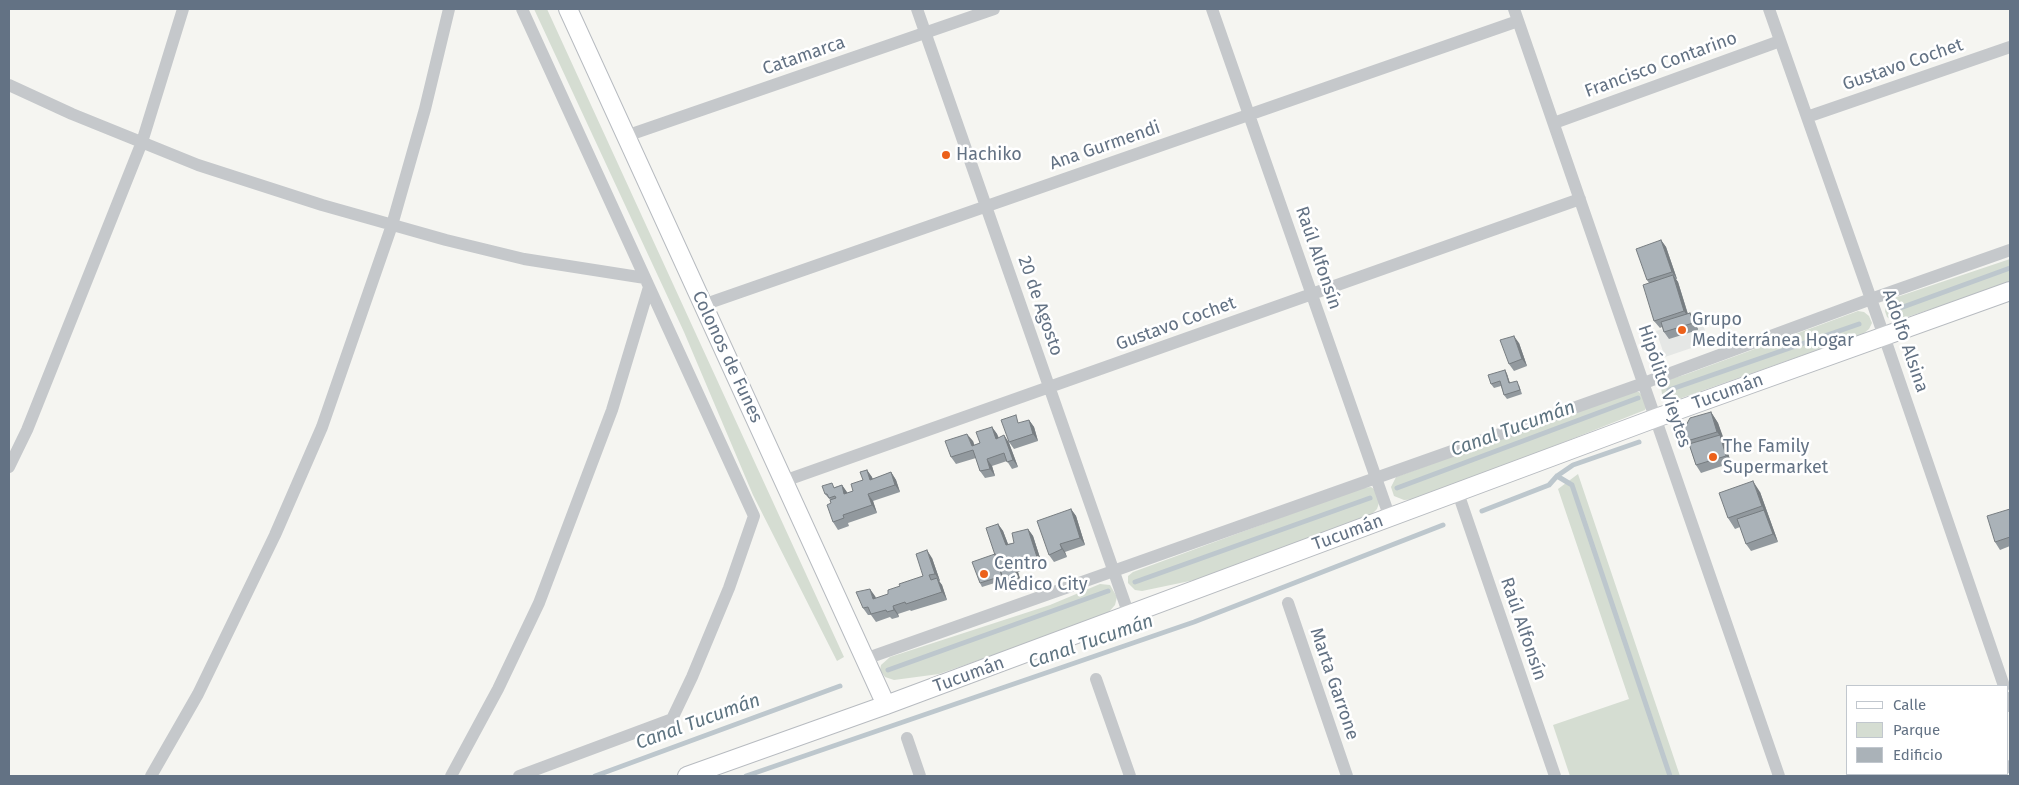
<!DOCTYPE html>
<html>
<head>
<meta charset="utf-8">
<style>
	body { margin:0 }
	#map { position:relative; width:2019px; height:785px; overflow:hidden; background:#f5f5f1; font-family:"Fira Sans",sans-serif }
	canvas { display:block }
	.frame { position:absolute; inset:0; border:10px solid #637284; pointer-events:none }
	.legend { position:absolute; left:1846px; top:685px; width:162px; height:90px; box-sizing:border-box; background:#fff; border:1px solid #c1c7ce; margin:0; padding:6px 9px; list-style:none; font-size:15px; color:#637284 }
	.legend li { display:flex; align-items:center; gap:10px; height:25px }
	.legend b { width:25px; border:1px solid #c1c7ce }
</style>
</head>
<body>
<div id="map">
<canvas width="2019" height="785"></canvas>
<div class="frame"></div>
<ul class="legend">
<li><b style="height:6px;background:#fff"></b>Calle</li>
<li><b style="height:14px;background:#d5ddd2"></b>Parque</li>
<li><b style="height:14px;background:#aab2b8"></b>Edificio</li>
</ul>
</div>
<script>
const context = document.querySelector('canvas').getContext('2d');
context.lineJoin = 'round';
function fillPath(path, color) { context.fillStyle = color; context.fill(path, 'evenodd'); }
const poly = rows => new Path2D(rows.map(r => 'M' + r).join(''));
function strokePath(path, color, width, dash) { context.strokeStyle = color; context.lineWidth = width; context.lineCap = dash ? 'butt' : 'round'; context.setLineDash(dash || []); context.stroke(path); }
function drawText(font, color, halo, rows, align = 'center') {
  context.font = font + ' "Fira Sans",sans-serif'; context.lineWidth = 5; context.setLineDash([]); context.textBaseline = 'middle'; context.strokeStyle = halo; context.fillStyle = color; for (const [text, x, y, turn = 0] of rows) {
    context.save(); context.translate(x, y); context.rotate((+turn || 0) * Math.PI / 180); context.textAlign = isNaN(turn) ? turn : align; if (halo) context.strokeText(text, 0, 0); context.fillText(text, 0, 0); context.restore();
  }
}
fillPath(poly([
	[1700,316,1709,342,1665,357,1656,331]
]), '#e5e7e5');
fillPath(poly([
	[534,9,547,9,844,657,837,661,753,495,684,332],
	[2010,259,2010,283,1901,319,1893,321,1887,317,1885,311,1888,300],
	[1858,311,1864,312,1869,316,1872,323,1869,329,1863,334,1673,401,1666,398,1662,394,1661,387,1666,380,1684,375],
	[1630,392,1639,392,1643,396,1647,406,1645,410,1420,499,1404,500,1394,496,1391,487,1396,477],
	[1578,474,1680,776,1570,776,1553,725,1629,699,1558,489],
	[1371,487,1377,491,1380,500,1377,509,1368,518,1209,577,1142,591,1135,590,1128,583,1128,576,1133,572,1361,488],
	[1100,584,1110,585,1117,597,1115,605,1108,613,1097,619,939,674,894,680,885,677,880,670,881,665,890,657,1050,605]
]), '#d5ddd2');
strokePath(poly([
	[1892,311,2010,268],
	[1669,390,1859,324],
	[1557,476,1572,485,1670,776],
	[1397,488,1638,398],
	[1482,511,1549,485,1557,476,1573,465,1639,442],
	[1135,582,1370,498],
	[888,670,1108,591],
	[595,776,840,686],
	[746,776,1194,622,1443,525]
]), '#bdc7cd', 5);
const secondary = poly([
	[568,9,886,705],
	[687,776,886,705,1656,418,2010,291]
]);
strokePath(secondary, '#b7bbc0', 20);
strokePath(poly([
	[917,9,1129,615],
	[1212,9,1390,518],
	[1514,9,1779,776],
	[1769,9,1884,336,2004,686],
	[9,85,72,114,198,165,322,205,446,240,524,259,645,278],
	[1807,117,2010,47],
	[1554,123,1780,41],
	[626,136,994,9],
	[703,305,1518,21],
	[9,467,27,430,142,142,183,9],
	[784,481,1580,199],
	[1458,493,1555,776],
	[1288,603,1347,776],
	[865,659,1644,383,1871,299,2010,250],
	[1096,679,1130,776],
	[2008,698,2010,706],
	[907,738,920,776],
	[2008,767,2010,766],
	[151,776,198,694,275,535,322,427,392,225,425,109,449,9],
	[451,776,498,689,539,603,612,410,649,287],
	[519,776,672,719,692,677,729,588,754,516,522,9],
	[1981,776,1988,774]
]), '#c5c8cb', 12);
strokePath(secondary, '#fff', 18);
fillPath(poly([
	[1661,240,1666,247,1677,279,1676,279,1678,282,1688,314,1690,313,1695,320,1698,330,1669,339,1664,332,1662,327,1660,328,1654,321,1649,283,1647,280],
	[1519,343,1527,366,1514,371,1509,364],
	[1505,370,1507,374,1510,383,1519,385,1522,394,1507,399,1504,395,1501,386,1494,388,1491,384],
	[1711,412,1718,423,1731,463,1701,473,1696,465,1689,444,1687,441],
	[1029,420,1034,427,1038,441,1014,449,1009,442],
	[992,427,997,434,999,438,1004,435,1009,443,1018,467,1012,469,1007,461,992,466,995,476,985,478,980,471,976,458,956,464,951,457,973,441,974,445,980,443],
	[867,470,873,479,891,472,896,480,900,492,873,501,877,513,848,523,849,526,838,530,833,522,831,501,825,494,835,487,842,485,847,493,853,491,863,480],
	[1760,492,1778,542,1751,551,1746,544,1740,527,1735,529,1728,518],
	[1071,509,1076,516,1085,545,1065,552,1067,557,1054,562,1049,555],
	[2010,509,2010,546,2000,550,1995,542],
	[998,524,1003,531,1008,544,1014,543,1028,529,1033,536,1042,564,1018,572,1021,582,1008,586,1004,580,982,587,980,583,995,554],
	[932,558,940,581,939,581,942,585,947,600,911,611,910,610,898,614,899,617,892,619,890,617,876,622,871,615,868,615,863,608,875,596,876,598,888,594,900,586,923,576]
]), '#92999e');
fillPath(poly([
	[1661,240,1666,247,1677,279,1672,272],
	[1673,275,1678,282,1689,318,1684,311],
	[1690,313,1695,320,1698,330,1693,323],
	[1514,336,1519,343,1527,366,1522,359],
	[1505,370,1507,374,1511,387,1509,383],
	[1711,412,1718,423,1725,442,1717,432],
	[1029,420,1034,427,1038,441,1033,434],
	[992,427,997,434,1001,446,996,439],
	[967,434,973,441,977,453,972,446],
	[1004,435,1009,443,1018,467,1013,460],
	[1720,435,1725,442,1731,463,1726,456],
	[987,459,992,466,995,476,990,469],
	[867,470,872,477,875,487,870,480],
	[891,472,896,480,900,492,895,485],
	[1753,481,1760,492,1778,542,1773,534,1764,510,1762,506],
	[842,485,847,492,849,501,844,494],
	[868,494,873,501,877,513,872,505],
	[1071,509,1076,516,1085,545,1080,538],
	[998,524,1003,531,1011,552,1006,545],
	[1028,529,1033,536,1042,564,1037,557],
	[1060,544,1065,552,1067,557,1062,549],
	[927,550,932,558,940,581,935,574],
	[1013,565,1018,572,1021,582,1016,575],
	[937,578,942,585,947,600,942,592],
	[870,589,875,596,878,606,873,599],
	[893,606,898,614,899,617,894,610]
]), '#777d81');
const building = poly([
	[1661,240,1672,272,1647,280,1636,249,1661,240],
	[1673,275,1684,311,1654,321,1643,285,1673,275],
	[1690,313,1693,323,1664,332,1661,322,1690,313],
	[1514,336,1522,359,1509,364,1500,340,1514,336],
	[1505,370,1509,383,1517,381,1520,390,1504,395,1500,381,1491,384,1488,375,1505,370],
	[1711,412,1717,432,1687,441,1683,431,1690,418,1711,412],
	[1016,415,1018,423,1029,420,1033,434,1009,442,1001,420,1016,415],
	[992,427,996,439,1004,435,1013,460,1007,462,1004,453,987,459,990,469,980,471,973,450,951,457,945,441,967,434,972,446,980,443,976,432,992,427],
	[1720,435,1726,456,1696,465,1689,444,1720,435],
	[867,470,870,480,891,472,895,485,868,494,872,505,843,515,844,518,833,522,827,505,831,503,830,500,836,498,835,496,829,498,827,494,825,494,822,486,832,483,834,488,842,485,844,494,853,491,851,484,863,480,860,472,867,470],
	[1753,481,1762,506,1728,518,1719,493,1753,481],
	[1071,509,1080,538,1060,544,1062,549,1049,555,1037,521,1071,509],
	[2010,509,2010,537,1995,542,1987,516,2010,509],
	[1764,510,1773,534,1746,544,1737,519,1764,510],
	[998,524,1006,545,1014,543,1012,533,1028,529,1037,557,1013,565,1016,575,1003,579,986,528,998,524],
	[927,550,935,574,929,575,931,580,937,578,942,592,906,604,905,602,893,606,894,610,887,612,886,610,871,614,868,607,863,608,856,592,870,589,873,599,888,594,888,590,900,586,899,584,923,576,916,554,927,550],
	[995,554,1002,576,980,583,972,562,995,554]
]);
fillPath(building, '#aab2b8');
strokePath(building, '#777d81', 1);
for (const [x, y, r, color] of [
	[946,155,5,"#ec611b"],
	[1682,330,5,"#ec611b"],
	[1713,457,5,"#ec611b"],
	[984,574,5,"#ec611b"]
]) { const dot = new Path2D(); dot.arc(x, y, r, 0, 2 * Math.PI); context.fillStyle = color; context.fill(dot); strokePath(dot, '#fff', 2); }
drawText('18px', '#637284', '#fff', [
	["Catamarca",804,56,-19],
	["Francisco Contarino",1661,65,-20],
	["Gustavo Cochet",1903,65,-19],
	["Ana Gurmendi",1105,146,-19],
	["Raúl Alfonsín",1318,258,71],
	["20 de Agosto",1040,306,71],
	["Gustavo Cochet",1176,324,-20],
	["Adolfo Alsina",1905,341,71],
	["Colonos de Funes",727,357,65],
	["Hipólito Vieytes",1664,386,71],
	["Tucumán",1728,392,-20],
	["Tucumán",1348,533,-20],
	["Raúl Alfonsín",1523,629,71],
	["Tucumán",969,675,-20],
	["Marta Garrone",1334,684,71]
]);
drawText('18px', '#637284', '#fff', [
	["Hachiko",956,155],
	["Grupo",1692,320],
	["Mediterránea Hogar",1692,341],
	["The Family",1723,447],
	["Supermarket",1723,468],
	["Centro",994,564],
	["Médico City",994,585]
], 'left');
drawText('italic 19px', '#5e7481', '#fff', [
	["Canal Tucumán",1513,429,-20],
	["Canal Tucumán",1091,642,-19],
	["Canal Tucumán",698,722,-20]
]);
</script>
</body>
</html>
